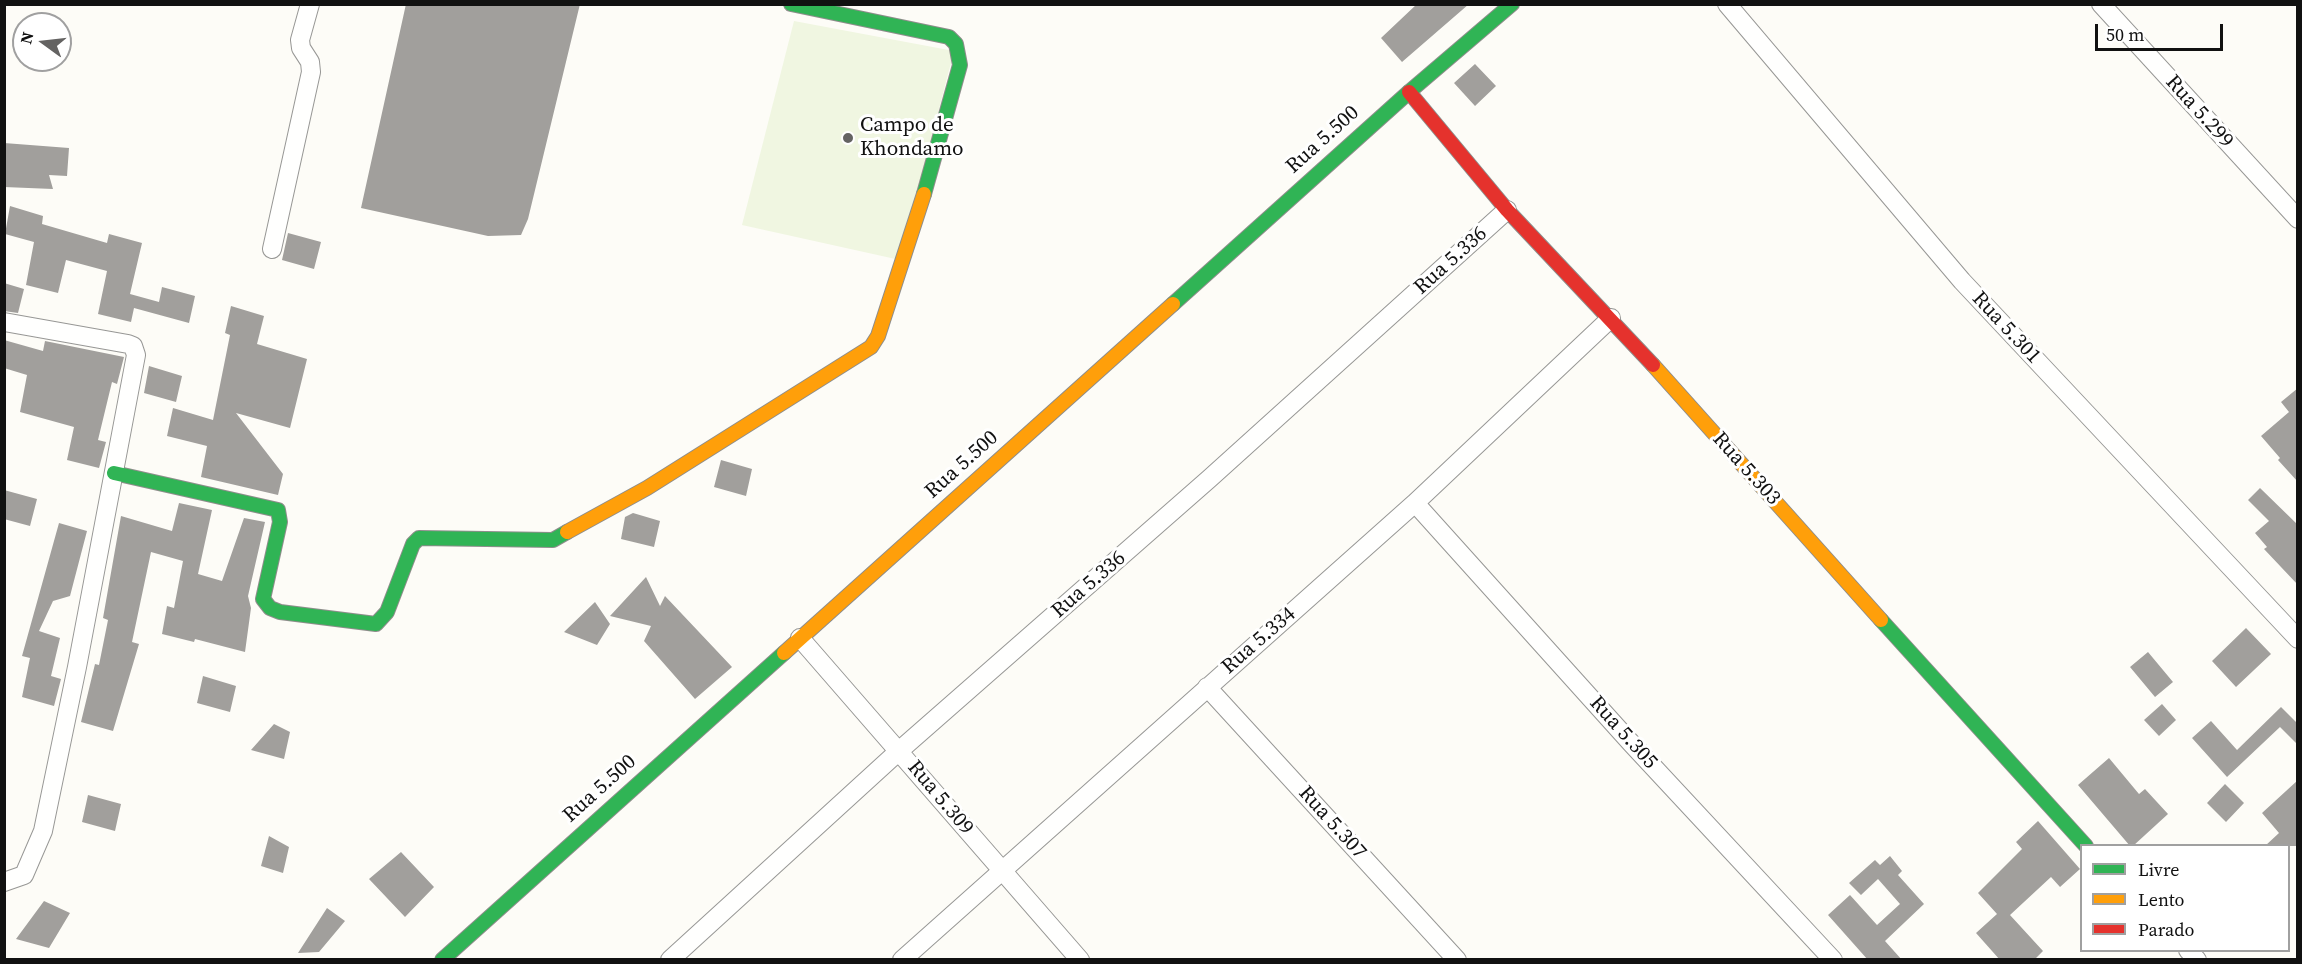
<!DOCTYPE html>
<html>
<head>
<meta charset="utf-8">
<style>
	body { margin:0 }
	#map { position:relative; width:2302px; height:964px; overflow:hidden; background:#fdfcf7; font-family:"Source Serif 4",serif }
	canvas { display:block }
	.frame { position:absolute; inset:0; border:6px solid #111; pointer-events:none }
	.legend { position:absolute; left:2080px; top:844px; width:210px; height:108px; box-sizing:border-box; background:#fff; border:2px solid #a0a0a0; margin:0; padding:8px 10px; list-style:none; font-size:18px; color:#111 }
	.legend li { display:flex; align-items:center; gap:12px; height:30px }
	.legend b { width:30px; border:2px solid #a0a0a0 }
	.north { position:absolute; left:12px; top:12px; width:60px; height:60px; box-sizing:border-box; background:#fff; border:2px solid #a0a0a0; border-radius:50%; rotate:285deg; font-size:16px; font-weight:700; line-height:24px; text-align:center; color:#111 }
	.north::after { content:''; display:block; margin:auto; width:21px; height:27px; background:#646362; clip-path:polygon(50% 0,100% 100%,50% 72%,0 100%) }
	.scale { position:absolute; left:2095px; top:24px; width:128px; height:27px; box-sizing:border-box; border:3px solid #111; border-top:0; padding-left:8px; font-size:18px; line-height:21px; white-space:nowrap; color:#111; -webkit-text-stroke:4px #fff; paint-order:stroke }
</style>
</head>
<body>
<div id="map">
<canvas width="2302" height="964"></canvas>
<div class="frame"></div>
<ul class="legend">
<li><b style="height:8px;background:#30b455"></b>Livre</li>
<li><b style="height:8px;background:#ff9f0a"></b>Lento</li>
<li><b style="height:8px;background:#e5322d"></b>Parado</li>
</ul>
<div class="north">N</div>
<div class="scale">50 m</div>
</div>
<script>
const context = document.querySelector('canvas').getContext('2d');
context.lineJoin = 'round';
function fillPath(path, color) { context.fillStyle = color; context.fill(path, 'evenodd'); }
const poly = rows => new Path2D(rows.map(r => 'M' + r).join(''));
function strokePath(path, color, width, dash) { context.strokeStyle = color; context.lineWidth = width; context.lineCap = dash ? 'butt' : 'round'; context.setLineDash(dash || []); context.stroke(path); }
function drawText(font, color, halo, rows, align = 'center') {
  context.font = font + ' "Source Serif 4",serif'; context.lineWidth = 6; context.setLineDash([]); context.textBaseline = 'middle'; context.strokeStyle = halo; context.fillStyle = color; for (const [text, x, y, turn = 0] of rows) {
    context.save(); context.translate(x, y); context.rotate((+turn || 0) * Math.PI / 180); context.textAlign = isNaN(turn) ? turn : align; if (halo) context.strokeText(text, 0, 0); context.fillText(text, 0, 0); context.restore();
  }
}
fillPath(poly([
	[794,21,954,51,900,260,742,225]
]), '#f0f6e1');
fillPath(poly([
	[406,4,580,4,528,219,521,235,488,236,361,208],
	[1417,4,1469,4,1402,62,1381,38],
	[1475,64,1496,86,1475,106,1454,83],
	[4,143,69,148,67,176,49,175,53,189,4,187],
	[10,206,43,216,42,224,107,243,109,234,142,243,130,294,159,302,162,287,195,296,189,323,134,308,131,322,98,314,107,271,66,260,58,293,26,285,34,242,5,234],
	[288,233,321,242,314,269,282,260],
	[4,283,24,289,18,313,4,311],
	[231,306,264,316,257,344,307,359,290,428,236,413,283,474,278,495,201,477,207,446,167,436,173,408,213,420,230,335,225,333],
	[4,340,43,351,45,341,124,357,117,384,112,382,98,440,106,442,99,468,67,460,74,427,20,412,27,375,4,368],
	[149,366,182,376,176,402,144,393],
	[2298,388,2298,482,2278,460,2280,458,2261,436,2289,412,2281,402],
	[721,460,752,469,746,496,714,487],
	[2260,488,2298,525,2298,585,2264,549,2267,547,2255,533,2269,521,2248,500],
	[4,490,37,499,30,526,4,519],
	[179,503,212,510,198,574,222,581,244,518,265,522,248,596,251,608,245,652,195,639,194,642,162,634,167,606,174,608,183,561,151,552,132,642,139,644,113,731,81,722,95,664,99,665,108,620,103,618,121,516,172,531],
	[633,513,660,521,654,547,621,539,625,517],
	[59,523,87,531,70,596,53,601,39,631,60,638,51,676,61,679,54,706,22,697,30,658,22,656],
	[646,577,660,606,665,596,732,667,695,699,644,641,651,626,610,616],
	[595,602,610,624,597,645,564,632],
	[2246,628,2271,654,2236,687,2212,661],
	[2148,652,2173,682,2155,697,2130,667],
	[203,676,236,686,230,712,197,703],
	[2162,704,2176,720,2159,736,2144,720],
	[2281,707,2298,724,2298,745,2280,727,2227,777,2192,738,2211,721,2237,750],
	[274,724,290,732,284,759,251,750],
	[2109,758,2139,794,2145,789,2168,814,2133,846,2130,846,2078,785],
	[2298,780,2298,846,2265,846,2279,833,2262,813],
	[2225,784,2244,803,2226,822,2207,803],
	[88,795,121,804,115,831,82,822],
	[2038,821,2080,869,2060,887,2051,877,2010,915,2043,951,2034,960,2000,960,1976,933,1997,914,1978,893,2022,849,2016,842],
	[269,836,289,847,283,873,261,866],
	[401,852,434,887,405,917,369,879],
	[1890,856,1902,871,1898,875,1924,904,1885,941,1902,960,1868,960,1828,915,1850,895,1877,925,1900,904,1878,879,1861,895,1849,883,1875,860,1880,865],
	[44,901,70,913,49,948,16,939],
	[327,908,345,921,319,952,298,953]
]), '#a19f9c');
const street = poly([
	[1727,4,1962,281,2298,639],
	[2101,4,2298,219],
	[272,249,311,72,310,62,301,48,300,40,310,4],
	[4,322,128,344,133,346,136,355,77,667,43,831,24,875,4,882],
	[1415,503,1631,743,1833,960],
	[800,638,1080,960],
	[1207,687,1457,960],
	[2188,950,2197,960],
	[670,960,900,750,1209,479,1507,210],
	[902,960,1415,503,1611,318]
]);
const fast = poly([
	[791,4,949,37,956,44,960,65,924,194],
	[1173,304,1409,92,1512,4],
	[114,473,278,510,280,522,263,599,270,608,280,612,376,624,387,612,413,544,419,538,553,540,567,532],
	[1881,620,2086,846],
	[442,960,784,653]
]);
const slow = poly([
	[1653,365,1881,620],
	[567,532,647,488,871,347,878,336,924,194],
	[784,653,1173,304]
]);
const jam = poly([
	[1409,92,1507,210,1653,365]
]);
strokePath(street, '#979795', 20);
strokePath(fast, '#8e8d8b', 16);
strokePath(slow, '#8e8d8b', 16);
strokePath(jam, '#8e8d8b', 16);
strokePath(street, '#fffffe', 18);
strokePath(fast, '#30b455', 14);
strokePath(slow, '#ff9f0a', 14);
strokePath(jam, '#e5322d', 14);
for (const [x, y, r, color] of [
	[848,138,6,"#646362"]
]) { const dot = new Path2D(); dot.arc(x, y, r, 0, 2 * Math.PI); context.fillStyle = color; context.fill(dot); strokePath(dot, '#fff', 2); }
drawText('21px', '#111', '#fff', [
	["Rua 5.299",2199,112,48],
	["Rua 5.500",1323,140,-42],
	["Rua 5.336",1451,261,-42],
	["Rua 5.301",2006,328,47],
	["Rua 5.500",962,465,-42],
	["Rua 5.303",1746,469,48],
	["Rua 5.336",1089,585,-41],
	["Rua 5.334",1259,641,-41],
	["Rua 5.305",1623,733,48],
	["Rua 5.500",600,789,-42],
	["Rua 5.309",940,798,50],
	["Rua 5.307",1332,823,48]
]);
drawText('21px', '#111', '#fff', [
	["Campo de",860,126],
	["Khondamo",860,150]
], 'left');
</script>
</body>
</html>
